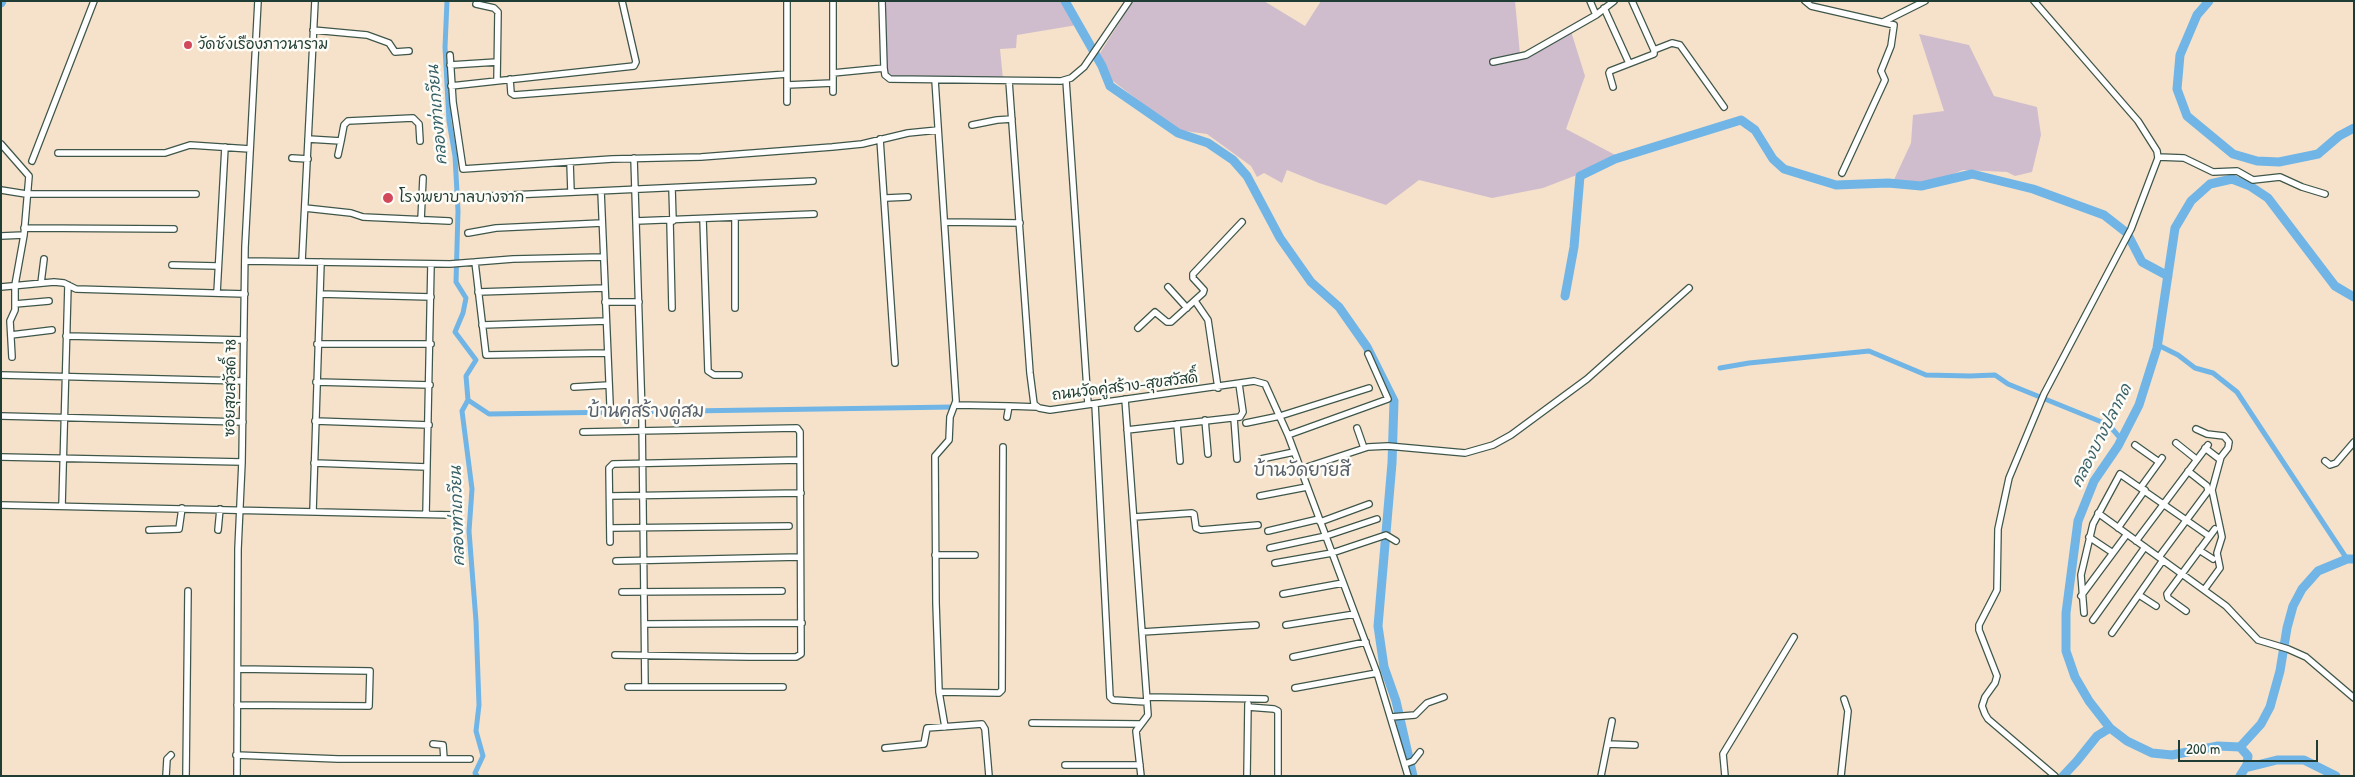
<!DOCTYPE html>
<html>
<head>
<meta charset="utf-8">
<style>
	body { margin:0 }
	#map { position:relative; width:2355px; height:777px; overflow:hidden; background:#f6e2ca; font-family:"Patrick Hand",sans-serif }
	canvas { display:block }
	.frame { position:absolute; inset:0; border:2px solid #1f3d34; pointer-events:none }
	.scale { position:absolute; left:2178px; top:740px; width:140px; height:22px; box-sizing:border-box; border:2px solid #1f3d34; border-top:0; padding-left:6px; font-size:15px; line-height:18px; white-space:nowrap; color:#1f3d34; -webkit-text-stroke:4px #fdfcf7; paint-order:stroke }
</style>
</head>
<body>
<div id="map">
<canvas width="2355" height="777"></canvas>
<div class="frame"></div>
<div class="scale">200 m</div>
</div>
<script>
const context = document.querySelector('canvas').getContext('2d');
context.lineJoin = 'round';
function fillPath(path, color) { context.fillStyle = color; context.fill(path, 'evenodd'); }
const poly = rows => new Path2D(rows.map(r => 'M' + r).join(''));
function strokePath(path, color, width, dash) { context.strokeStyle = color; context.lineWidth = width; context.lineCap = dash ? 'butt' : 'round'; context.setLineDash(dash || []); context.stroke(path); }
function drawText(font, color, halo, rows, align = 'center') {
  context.font = font + ' "Patrick Hand","Playpen Sans Thai",sans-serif'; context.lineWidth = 5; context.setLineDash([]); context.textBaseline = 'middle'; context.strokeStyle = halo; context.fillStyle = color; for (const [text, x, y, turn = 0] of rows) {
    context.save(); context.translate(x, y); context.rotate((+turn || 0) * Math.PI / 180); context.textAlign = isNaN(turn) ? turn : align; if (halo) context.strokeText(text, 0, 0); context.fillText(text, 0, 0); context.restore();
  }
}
fillPath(poly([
	[885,1,1065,1,1077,25,1017,35,1016,48,1000,49,1003,79,891,78,887,71],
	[1133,1,1264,1,1305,26,1321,1,1515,1,1520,54,1570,28,1585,76,1566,129,1621,158,1543,188,1492,198,1419,180,1386,205,1319,183,1287,170,1282,183,1264,173,1257,177,1251,166,1207,134,1177,130,1109,78,1100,53],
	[1919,34,1969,45,1994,96,2037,107,2041,135,2032,172,2015,176,2007,172,1963,170,1933,182,1892,184,1911,143,1913,115,1944,111]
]), '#cfbdce');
strokePath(poly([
	[447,1,445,47,449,121,455,156,458,211,456,282,466,298,463,313,455,332,476,360,466,376,468,400,462,411,472,489,469,531,476,621,479,705,476,731,483,756,475,773,477,776],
	[2158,345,2178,355,2195,368,2213,373,2237,392,2347,559],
	[1720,368,1749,363,1869,351,1926,375,1970,376,1995,375,2008,384,2109,425,2121,439],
	[468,400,489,414,953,407]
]), '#70b5e6', 5);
strokePath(poly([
	[1065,1,1102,66,1110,86,1178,133,1208,143,1233,160,1247,176,1280,238,1311,282,1339,307,1367,347,1394,401,1392,463,1378,626,1384,667,1396,701,1413,776],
	[2209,1,2197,15,2180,55,2177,89,2187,116,2233,154,2257,161,2279,162,2318,154,2339,136,2354,128],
	[1,3,2,1],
	[1565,296,1574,247,1580,176,1615,159,1741,120,1755,130,1773,159,1784,169,1836,185,1888,183,1921,186,1972,174,2033,189,2104,215,2127,233,2142,262,2168,276],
	[2240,747,2261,724,2270,707,2280,671,2287,628,2293,606,2302,589,2318,571,2347,559,2354,559],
	[2245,768,2277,760,2304,760,2336,776],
	[2063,776,2077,761,2097,736,2110,728],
	[2240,776,2247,765,2248,756,2240,747,2218,746,2172,755,2152,753,2127,741,2110,728,2089,701,2075,677,2066,651,2066,613,2078,521,2094,481,2118,446,2139,405,2157,348,2175,228,2191,201,2210,184,2232,179,2250,186,2268,198,2335,286,2354,297]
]), '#70b5e6', 9);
const minor = poly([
	[787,1,787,102],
	[882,1,884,68,885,75,890,79,1061,81,1071,78,1084,67,1129,1],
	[1590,1,1596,15],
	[1805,1,1811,6,1894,25,1891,46,1881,71,1885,80,1842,173],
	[2034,1,2138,121,2157,151,2158,158,2131,229,2044,394,2009,478,1998,529,1997,590,1979,625,1979,630,1997,676,1995,683,1985,697,1982,706,1985,714,1988,719,2055,776],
	[476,4,494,8,498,12,497,81],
	[1604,8,1629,63],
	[1883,22,1925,1],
	[313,30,367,35,389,43,395,52,409,51],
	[223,42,256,45],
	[1654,50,1672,43,1680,45,1724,107],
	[450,55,453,102,463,169,612,159,701,157,832,147,862,144,908,133,938,130],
	[1493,62,1526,55,1596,15,1614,1],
	[450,65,497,62],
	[833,73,884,68],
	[510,79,511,93,514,95,787,74],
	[935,80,956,401,950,417,949,440,935,456,936,603,939,692,945,727],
	[1066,80,1088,404],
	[1009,81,1030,373,1034,404,1039,408,1050,410,1254,381,1265,384,1288,435,1377,673,1408,776],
	[833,83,833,92],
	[787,85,833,83,833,1],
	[451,86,634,66,636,62,622,1],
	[1613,87,1609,73,1610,71,1654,54,1654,50,1632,1],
	[972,125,997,120,1012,119],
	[308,139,341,141,344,125,348,121,413,118,419,124,420,141],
	[880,139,895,363],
	[1,144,29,176,24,235,15,285,15,310,10,321,12,357],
	[58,153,165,153,190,145,250,149],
	[338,155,341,141],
	[2158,157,2184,158,2213,172,2237,171,2253,180,2280,177,2302,187,2325,194],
	[292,158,308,159],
	[634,158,642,415,645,687],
	[32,161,94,1],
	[570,162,571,192],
	[672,188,673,221],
	[1,190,26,194,196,194],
	[601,191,610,404],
	[468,197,813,181],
	[886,198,908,197],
	[305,208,351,213,363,217,449,221],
	[735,218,735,308],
	[703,219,708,371,714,375,739,375],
	[421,220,423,178],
	[636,221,814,214],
	[670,221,672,308],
	[945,222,1020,223],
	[24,228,174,229],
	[468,233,496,228,602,223],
	[1,236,24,235],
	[245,261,450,264,513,259,603,257],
	[302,261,315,1],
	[475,262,486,355,607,353],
	[172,265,217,266],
	[41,283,44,259],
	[1,287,54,282,64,283,76,289,245,294],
	[1168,287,1187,308],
	[478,292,604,288],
	[217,293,225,147],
	[320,294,431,297],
	[1195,301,1208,320,1218,388],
	[605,302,639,302],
	[15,304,49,301],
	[482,325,606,321],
	[1138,328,1155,312,1167,322,1171,322,1203,293,1204,290,1193,278,1193,274,1242,222],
	[11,335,52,330],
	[66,336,244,340],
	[317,344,431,344],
	[1,375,243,381],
	[316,382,430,385],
	[574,387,609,385],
	[1125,399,1148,715,1136,731,1141,776],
	[1095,404,1110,697,1113,700,1147,702],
	[956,405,1009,406],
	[1,416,243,422],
	[1007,417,1009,406,1037,407],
	[1234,418,1237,459],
	[1205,420,1208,454],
	[315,421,429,425],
	[1246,423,1280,416,1369,388],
	[1177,424,1180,461],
	[1357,428,1364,448],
	[2196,429,2207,434,2224,436,2229,442,2228,448,2221,457,2212,490,2222,537,2217,553,2220,568,2204,590],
	[1127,430,1240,417,1243,412,1239,384],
	[583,432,797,428,800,432,801,654,796,657,749,657,615,655],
	[1288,435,1388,399,1368,354],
	[2176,443,2196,459],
	[2135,445,2159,462],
	[2205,448,2218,458],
	[1,457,242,462],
	[1261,459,1294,452],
	[2325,461,2330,465,2336,463,2354,442],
	[314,463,427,467],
	[1301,469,1368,447,1388,446,1465,453,1493,445,1511,435,1587,379,1689,288],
	[2141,487,2162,458],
	[610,496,801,493],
	[1260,496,1307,487],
	[1,505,452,515],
	[62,506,68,285],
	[313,511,321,262],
	[2098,513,2226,606,2258,640,2288,649,2306,657,2354,698],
	[426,514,431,264],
	[1134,517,1192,513,1194,514,1196,528,1201,530,1258,525],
	[1320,522,1369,504],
	[611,528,789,526],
	[2118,528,2145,490],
	[149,530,179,529,182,508],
	[218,530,220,509],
	[1268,531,1319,519],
	[2089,537,2113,553],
	[2136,541,2208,445],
	[610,542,609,468,613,464,800,460],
	[1270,548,1326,536,1377,519],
	[2199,550,2213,559],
	[935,555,975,555],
	[2159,557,2208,491,2207,486,2188,471],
	[616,561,800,557],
	[1275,563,1332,553,1386,535,1396,541],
	[622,592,782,591],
	[1283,594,1343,583],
	[2139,595,2156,606],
	[2081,596,2127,534],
	[2186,611,2168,598,2167,594,2215,529],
	[2084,613,2081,575,2093,524,2120,474,2209,536],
	[2093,620,2145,547],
	[645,624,802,623],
	[1286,625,1355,614],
	[1142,632,1256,625],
	[2112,633,2163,560],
	[1293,657,1366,642],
	[628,687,783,687],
	[1295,688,1377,673],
	[939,692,999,693,1002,690,1003,447],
	[1147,697,1265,699],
	[237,705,369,706,370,671,238,669],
	[1248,707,1274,709,1278,711,1278,776],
	[1391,717,1415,715,1427,703,1444,697],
	[1032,723,1141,724],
	[433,744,443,745,444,759],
	[1608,744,1635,745],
	[885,748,924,744,927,728,982,724,985,729,989,776],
	[236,755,338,759,470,759],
	[1405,764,1413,761,1420,752],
	[1065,765,1140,765],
	[166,776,167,759,171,755],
	[186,776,188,591],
	[237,776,238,549,242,462,245,247,258,1],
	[1247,776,1248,704],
	[1601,776,1612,721],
	[1725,776,1723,754,1726,749,1794,637],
	[1841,776,1848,711,1844,699]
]);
strokePath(minor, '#3f564a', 8);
strokePath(minor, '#fff', 5.5);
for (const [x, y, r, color] of [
	[188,45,5,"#d1495b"],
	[388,198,6,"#d1495b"]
]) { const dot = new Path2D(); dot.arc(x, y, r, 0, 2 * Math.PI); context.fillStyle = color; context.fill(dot); strokePath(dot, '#fdfcf7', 2); }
drawText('15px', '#1f3d34', '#fdfcf7', [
	["วัดชังเรืองภาวนาราม",198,45],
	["โรงพยาบาลบางจาก",399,198]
], 'left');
drawText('15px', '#1f3d34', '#fdfcf7', [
	["ถนนวัดคู่สร้าง-สุขสวัสดิ์",1125,387,-7],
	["ซอยสุขสวัสดิ์ 78",231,388,-89]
]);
drawText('italic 16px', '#376169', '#fdfcf7', [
	["คลองท่าเกวียน",438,115,-95],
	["คลองบางปลากด",2102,436,-63],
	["คลองท่าเกวียน",458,516,-92]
]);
drawText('18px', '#58616b', '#fdfcf7', [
	["บ้านคู่สร้างคู่สม",646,412],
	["บ้านวัดยายสี",1302,471]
]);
</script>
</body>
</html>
